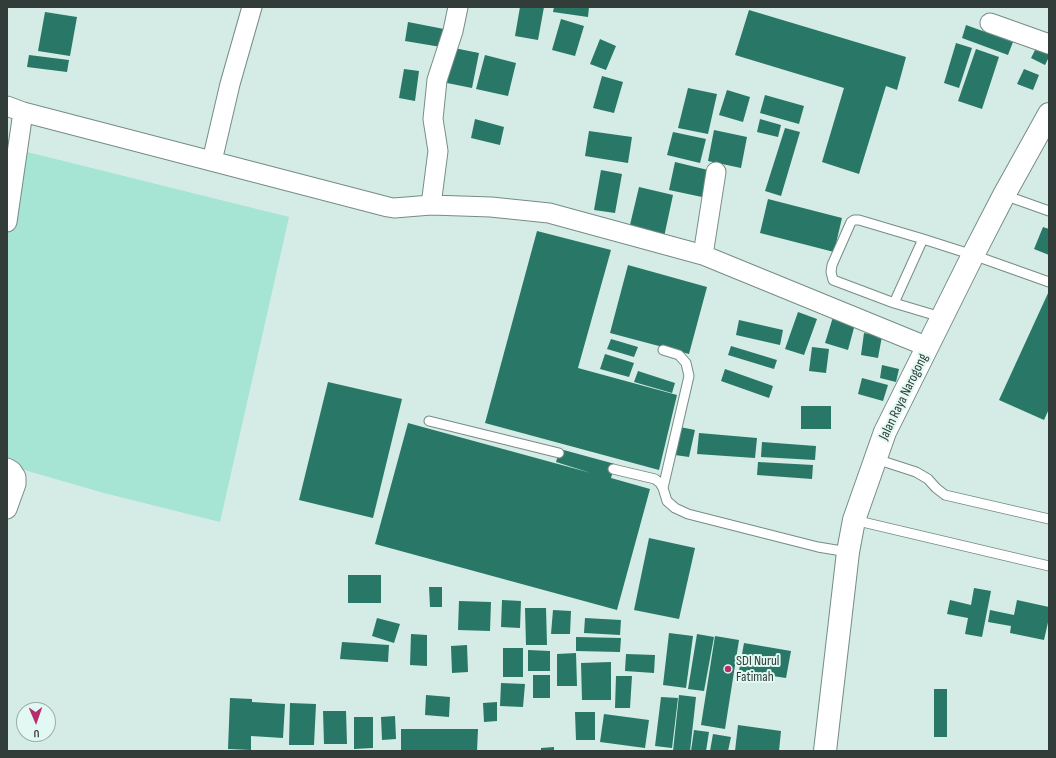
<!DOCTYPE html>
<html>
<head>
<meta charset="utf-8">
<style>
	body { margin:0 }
	#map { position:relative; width:1056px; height:758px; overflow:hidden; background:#d4ece5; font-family:"Sofia Sans Condensed",sans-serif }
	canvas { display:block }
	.frame { position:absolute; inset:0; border:8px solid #323c39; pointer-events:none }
	.north { position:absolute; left:16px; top:702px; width:40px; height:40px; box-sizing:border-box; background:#e1f9f2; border:1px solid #9bada8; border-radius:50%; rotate:178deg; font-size:11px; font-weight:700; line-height:16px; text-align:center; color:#323c39 }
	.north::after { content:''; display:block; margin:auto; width:14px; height:18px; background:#b62e6e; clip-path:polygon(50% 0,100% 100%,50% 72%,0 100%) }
</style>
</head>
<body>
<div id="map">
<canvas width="1056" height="758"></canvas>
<div class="frame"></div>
<div class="north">U</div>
</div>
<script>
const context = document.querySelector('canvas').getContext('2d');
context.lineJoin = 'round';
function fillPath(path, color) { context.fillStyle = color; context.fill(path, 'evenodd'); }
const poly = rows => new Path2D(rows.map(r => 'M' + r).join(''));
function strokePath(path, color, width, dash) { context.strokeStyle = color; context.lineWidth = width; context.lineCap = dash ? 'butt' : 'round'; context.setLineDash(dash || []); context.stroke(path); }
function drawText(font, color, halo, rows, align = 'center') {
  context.font = font + ' "Sofia Sans Condensed",sans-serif'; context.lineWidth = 4; context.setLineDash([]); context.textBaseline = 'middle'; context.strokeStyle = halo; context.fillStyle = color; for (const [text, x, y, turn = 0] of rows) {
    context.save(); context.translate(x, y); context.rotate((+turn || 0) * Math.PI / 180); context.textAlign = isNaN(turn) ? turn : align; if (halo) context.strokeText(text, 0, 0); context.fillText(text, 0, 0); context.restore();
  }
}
fillPath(poly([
	[7,147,289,217,220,522,104,493,7,465]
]), '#a6e4d4');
fillPath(poly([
	[520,7,544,7,538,40,515,36],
	[554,7,589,7,588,17,553,12],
	[749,10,906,57,897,90,886,86,859,174,822,162,844,88,735,55],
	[45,12,77,17,70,56,38,51],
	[561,19,584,26,575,56,552,50],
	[408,22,444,29,441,47,405,41],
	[966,25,1013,42,1008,55,962,38],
	[600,39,616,46,606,70,590,64],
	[956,43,972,48,959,88,944,83],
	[1038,44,1049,49,1049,57,1045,65,1031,58],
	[454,48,479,53,472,88,447,83],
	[976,49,999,57,982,109,958,101],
	[29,55,69,60,67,72,27,67],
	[485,55,516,63,508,96,476,89],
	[404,69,419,71,415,101,399,98],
	[1024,69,1039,75,1033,90,1017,84],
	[602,76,623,82,614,113,593,108],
	[688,88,717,94,708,134,678,128],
	[727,90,750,97,743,122,719,115],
	[765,95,804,106,799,124,760,113],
	[475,119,504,127,500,145,471,138],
	[760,119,781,125,778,137,757,132],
	[785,128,800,132,781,196,765,191],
	[714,130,747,137,741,168,708,161],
	[589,131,632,137,628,163,585,156],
	[673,132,706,139,700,163,667,155],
	[675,162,708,170,702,197,669,190],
	[601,170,622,174,615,213,594,210],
	[639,187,673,195,664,237,629,229],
	[768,199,842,218,834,252,760,233],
	[1043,227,1049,229,1049,255,1034,249],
	[537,231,611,250,578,368,677,395,659,470,485,423],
	[628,265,707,287,689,354,610,333],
	[1049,291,1049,409,1044,420,999,400],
	[798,312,817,319,804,355,785,349],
	[833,317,855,324,848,350,825,343],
	[739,320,783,330,780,345,736,335],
	[864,333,882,336,878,358,861,355],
	[611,339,638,347,634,357,607,349],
	[731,346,777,360,774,369,728,355],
	[812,347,829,349,826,373,809,371],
	[605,354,634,363,629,377,600,369],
	[882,365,899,369,896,382,880,378],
	[725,369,773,386,769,398,721,381],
	[638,371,675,383,672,393,634,382],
	[862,378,888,385,883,401,858,394],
	[328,382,402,399,373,518,299,500],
	[801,406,831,406,831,429,801,429],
	[408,423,591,473,556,462,560,449,615,464,611,478,650,489,617,610,375,544],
	[680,427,695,430,689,457,675,455],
	[699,433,757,438,755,458,697,454],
	[762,442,816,446,815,460,761,457],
	[758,462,813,465,812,479,757,475],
	[649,538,695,548,679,619,634,610],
	[348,575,381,575,381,603,348,603],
	[429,587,442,587,442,607,430,607],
	[974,588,991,591,982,637,965,634,968,618,947,614,950,600,971,605],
	[502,600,521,601,520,628,501,627],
	[1017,600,1049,607,1049,618,1044,640,1010,633,1011,626,988,622,990,610,1014,615],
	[459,601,491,602,490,631,458,630],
	[525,608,546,608,547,645,526,645],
	[553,610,571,611,570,634,551,634],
	[377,618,400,624,394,643,372,636],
	[585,618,621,620,620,635,584,633],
	[669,633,693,636,686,688,663,685],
	[411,634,427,635,427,666,410,665],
	[697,634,714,637,704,691,688,689],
	[715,636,739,640,725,729,701,725],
	[576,637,621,638,620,652,576,651],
	[342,642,389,645,388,662,340,659],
	[744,643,791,651,786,678,739,671],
	[467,645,468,672,452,673,451,646],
	[503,648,523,648,523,677,503,677],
	[528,650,550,651,550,671,528,671],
	[576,653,577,686,557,686,557,654],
	[626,654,655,655,654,673,625,671],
	[611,662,611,700,582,700,581,663],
	[533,675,550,675,550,698,533,698],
	[616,676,632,676,630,708,615,708],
	[501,683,525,684,523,707,500,706],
	[934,689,947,689,947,737,934,737],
	[426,695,450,697,449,717,425,715],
	[679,695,696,697,690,751,673,751],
	[661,697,678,698,672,748,655,746],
	[230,698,252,699,252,702,285,704,283,738,251,736,251,750,228,749],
	[497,702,497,721,484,722,483,703],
	[290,703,316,704,314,745,289,745],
	[323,711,346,711,347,744,324,744],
	[575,712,595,712,595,740,576,740],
	[604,714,649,720,645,748,600,742],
	[395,716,396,739,382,740,381,717],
	[354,717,373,717,373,748,354,749],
	[738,725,781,731,779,751,735,751],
	[401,729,478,729,477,751,401,751],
	[694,730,709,732,706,751,691,751],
	[713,734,731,737,728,751,710,751],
	[554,747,554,751,541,751,541,748]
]), '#287767');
const service = poly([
	[1004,195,1049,211],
	[894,303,923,239],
	[941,317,894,303,833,280,831,272,832,265,851,222,854,220,859,220,923,239,973,255,1049,282],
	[663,350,679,355,686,363,689,376,663,488],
	[429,421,559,453],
	[876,459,916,472,928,479,936,488,945,495,1049,519],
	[613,469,655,479,660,483,663,488,667,501,675,508,688,514,818,547,848,552],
	[854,520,1049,566]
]);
const minor = poly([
	[990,23,1049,44],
	[7,106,23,112,388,207,394,208,431,205,491,207,549,213,703,255,928,347],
	[212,161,230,84,252,7],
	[431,205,438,151,433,119,437,80,453,31,458,7],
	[7,222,23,112],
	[703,255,716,172],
	[7,468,12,471,16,477,16,484,7,509]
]);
const primary = poly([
	[825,751,848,552,854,520,885,432,973,255,1004,195,1049,114]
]);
strokePath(service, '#768c86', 11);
strokePath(minor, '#768c86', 21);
strokePath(primary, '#768c86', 24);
strokePath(service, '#fff', 9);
strokePath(minor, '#fff', 19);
strokePath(primary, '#fff', 22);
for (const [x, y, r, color] of [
	[728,669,4,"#b62e6e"]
]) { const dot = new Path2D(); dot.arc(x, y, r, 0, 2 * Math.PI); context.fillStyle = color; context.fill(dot); strokePath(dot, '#e1f9f2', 1.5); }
drawText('14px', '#323c39', '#e1f9f2', [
	["Jalan Raya Narogong",904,397,-64]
]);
drawText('14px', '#323c39', '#e1f9f2', [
	["SDI Nurul",736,661],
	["Fatimah",736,677]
], 'left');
</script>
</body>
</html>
